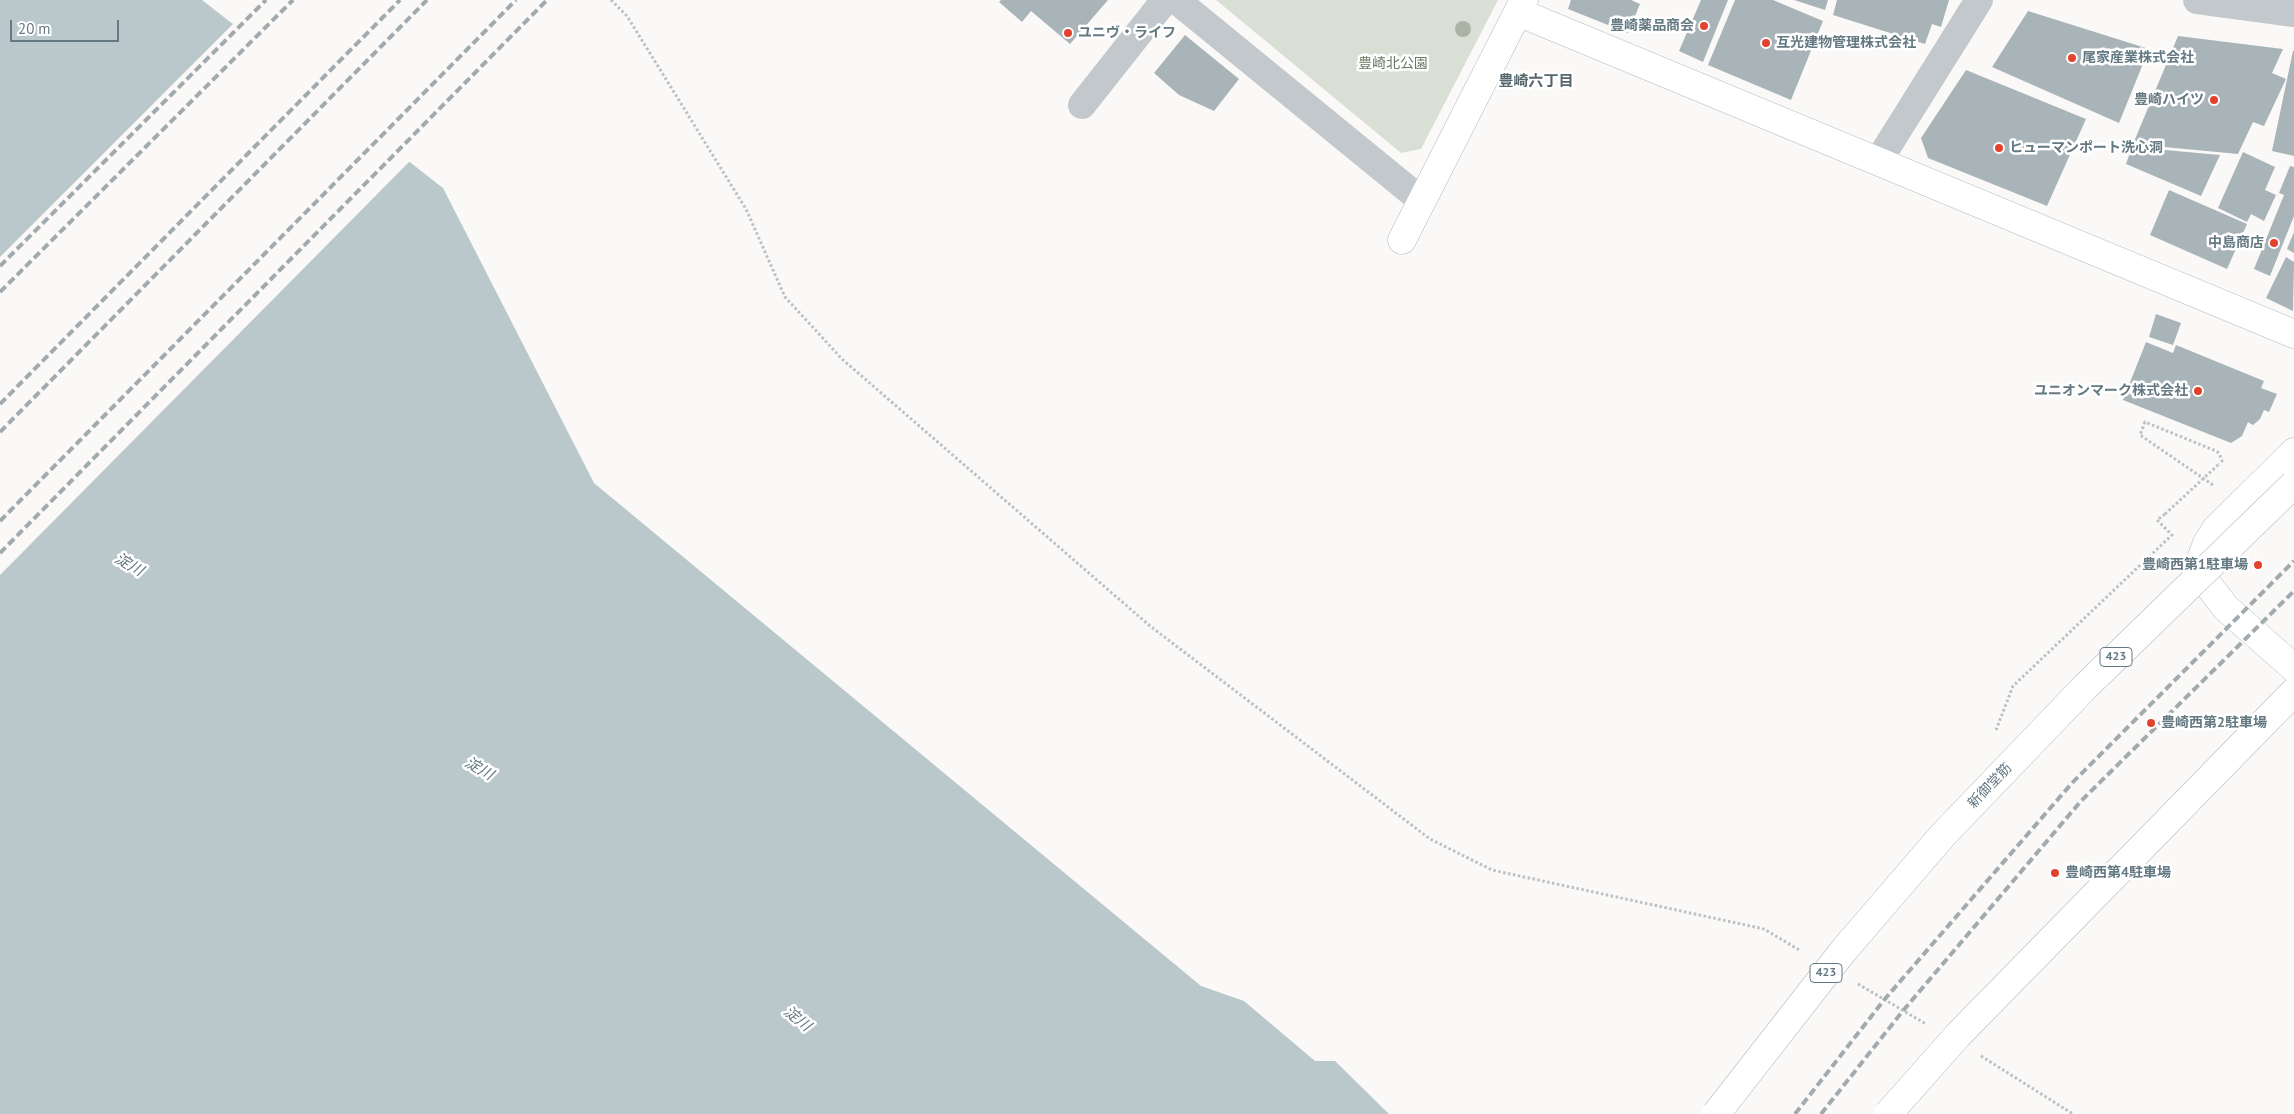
<!DOCTYPE html>
<html>
<head>
<meta charset="utf-8">
<style>
	body { margin:0 }
	#map { position:relative; width:2294px; height:1114px; overflow:hidden; background:#faf9f7; font-family:"PT Sans",sans-serif }
	canvas { display:block }
	.scale { position:absolute; left:10px; top:20px; width:109px; height:22px; box-sizing:border-box; border:2px solid #647982; border-top:0; padding-left:6px; font-size:15px; line-height:18px; white-space:nowrap; color:#647982; -webkit-text-stroke:4px #fff; paint-order:stroke }
</style>
</head>
<body>
<div id="map">
<canvas width="2294" height="1114"></canvas>
<div class="scale">20 m</div>
</div>
<script>
const context = document.querySelector('canvas').getContext('2d');
context.lineJoin = 'round';
function fillPath(path, color) { context.fillStyle = color; context.fill(path, 'evenodd'); }
const poly = rows => new Path2D(rows.map(r => 'M' + r).join(''));
function strokePath(path, color, width, dash) { context.strokeStyle = color; context.lineWidth = width; context.lineCap = dash ? 'butt' : 'round'; context.setLineDash(dash || []); context.stroke(path); }
function drawText(font, color, halo, rows, align = 'center') {
  context.font = font + ' "PT Sans","Noto Sans JP",sans-serif'; context.lineWidth = 5; context.setLineDash([]); context.textBaseline = 'middle'; context.strokeStyle = halo; context.fillStyle = color; for (const [text, x, y, turn = 0] of rows) {
    context.save(); context.translate(x, y); context.rotate((+turn || 0) * Math.PI / 180); context.textAlign = isNaN(turn) ? turn : align; if (halo) context.strokeText(text, 0, 0); context.fillText(text, 0, 0); context.restore();
  }
}
fillPath(poly([
	[1216,0,1498,0,1421,149,1401,153]
]), '#dadfd6');
fillPath(poly([
	[0,0,202,0,443,188,594,483,1201,986,1244,1001,1315,1061,1335,1061,1389,1114,0,1114]
]), '#bac8cb');
fillPath(poly([
	[235,22,411,160,0,575,0,257]
]), '#faf9f7');
fillPath(poly([
	[1001,0,1108,0,1070,44,1031,11,1022,22,999,2],
	[1571,0,1631,0,1640,4,1628,33,1568,9],
	[1701,0,1728,0,1703,62,1679,51],
	[1735,0,1773,0,1823,21,1791,100,1708,65],
	[1794,0,1828,0,1825,10],
	[1837,0,1949,0,1941,27,1932,24,1925,44,1833,15],
	[2028,11,2149,49,2119,123,1992,67],
	[1185,35,1239,79,1214,111,1179,95,1154,73],
	[2178,36,2283,49,2272,73,2286,79,2264,126,2253,122,2238,154,2133,144],
	[2293,51,2294,51,2294,156,2272,151],
	[1966,70,2086,119,2047,206,1928,158,1921,138],
	[2132,147,2220,155,2201,196,2126,164],
	[2243,152,2275,167,2265,190,2276,195,2264,221,2251,214,2247,222,2218,208],
	[2290,166,2294,167,2294,216,2270,276,2254,269,2284,195,2279,193],
	[2169,190,2247,224,2227,269,2150,235],
	[2294,232,2294,253,2287,249],
	[2286,257,2294,262,2293,311,2266,298],
	[2156,314,2181,323,2173,345,2149,337],
	[2146,342,2173,353,2176,345,2264,381,2261,388,2277,394,2269,412,2264,410,2260,419,2253,425,2248,422,2242,436,2231,443,2123,400]
]), '#a9b4b8');
const secondary = poly([
	[1518,12,2294,334],
	[1402,240,1524,0],
	[2294,452,2216,529,2207,543,2200,562,2201,572,2206,582,2226,608,2294,668]
]);
const highway = poly([
	[2108,882,2294,692]
]);
strokePath(secondary, '#b2babe', 29);
strokePath(highway, '#b3b9bc', 29);
strokePath(poly([
	[611,0,627,16,746,209,785,297,842,359,1150,626,1430,839,1492,870,1764,929,1801,951],
	[2213,485,2140,435,2145,422,2216,451,2219,453,2222,461,2219,464],
	[1996,730,2013,686,2172,535,2157,520,2165,514],
	[1858,984,1926,1024],
	[1981,1056,2073,1114]
]), '#bcc0c2', 3, [2.5, 2.5]);
strokePath(poly([
	[1176,0,1421,200],
	[2197,0,2294,13],
	[1082,105,1165,0],
	[1879,160,1979,0]
]), '#c2c8cb', 28);
strokePath(secondary, '#fff', 28);
strokePath(highway, '#fff', 28);
strokePath(poly([
	[0,266,266,0],
	[0,292,293,0],
	[0,404,400,0],
	[0,432,427,0],
	[0,521,516,0],
	[0,553,547,0],
	[1795,1114,1884,1000,2072,783,2294,561],
	[1821,1114,1902,1012,2081,801,2294,591]
]), '#a1abaf', 4, [8, 4]);
const highwayBridge = poly([
	[1716,1114,1844,950,1942,836,2085,687,2294,484],
	[1888,1114,1958,1035,2108,882]
]);
strokePath(highwayBridge, '#b3b9bc', 29, []);
strokePath(poly([
	[2165,514,2219,464]
]), '#bcc0c2', 3, [2.5, 2.5]);
strokePath(highwayBridge, '#fff', 28);
context.fillStyle = '#abb3a6';
for (const [x, y] of [
	[1463,29]
]) { context.beginPath(); context.arc(x, y, 8, 0, 2 * Math.PI); context.fill(); }
for (const [x, y, r, color] of [
	[1704,26,5,"#e4412c"],
	[1068,33,5,"#e4412c"],
	[1766,43,5,"#e4412c"],
	[2072,58,5,"#e4412c"],
	[2214,100,5,"#e4412c"],
	[1999,148,5,"#e4412c"],
	[2274,243,5,"#e4412c"],
	[2198,391,5,"#e4412c"],
	[2258,565,5,"#e4412c"],
	[2151,723,5,"#e4412c"],
	[2055,873,5,"#e4412c"]
]) { const dot = new Path2D(); dot.arc(x, y, r, 0, 2 * Math.PI); context.fillStyle = color; context.fill(dot); strokePath(dot, '#fff', 2); }
for (const [x, y, w] of [
	[2116,657,32],
	[1826,973,32]
]) { const box = new Path2D(); box.roundRect(x - w / 2, y - 9.5, w, 19, 4); context.fillStyle = '#fff'; context.fill(box); strokePath(box, '#647982', 1); }
drawText('bold 12px', '#647982', null, [
	["423",2116,657],
	["423",1826,973]
]);
drawText('bold 14px', '#647982', '#fff', [
	["豊崎薬品商会",1694,26,"right"],
	["ユニヴ・ライフ",1078,33],
	["互光建物管理株式会社",1776,43],
	["尾家産業株式会社",2082,58],
	["豊崎ハイツ",2204,100,"right"],
	["ヒューマンポート洗心洞",2009,148],
	["中島商店",2264,243,"right"],
	["ユニオンマーク株式会社",2188,391,"right"],
	["豊崎西第1駐車場",2248,565,"right"],
	["豊崎西第2駐車場",2161,723],
	["豊崎西第4駐車場",2065,873]
], 'left');
drawText('14px', '#6a7a63', '#fff', [
	["豊崎北公園",1393,64]
]);
drawText('14px', '#647982', '#fff', [
	["新御堂筋",1990,786,-46]
]);
drawText('bold 15px', '#56666d', '#fff', [
	["豊崎六丁目",1536,82]
]);
drawText('italic 15px', '#5f787c', '#fff', [
	["淀川",129,565,30],
	["淀川",479,769,30],
	["淀川",797,1019,39]
]);
</script>
</body>
</html>
